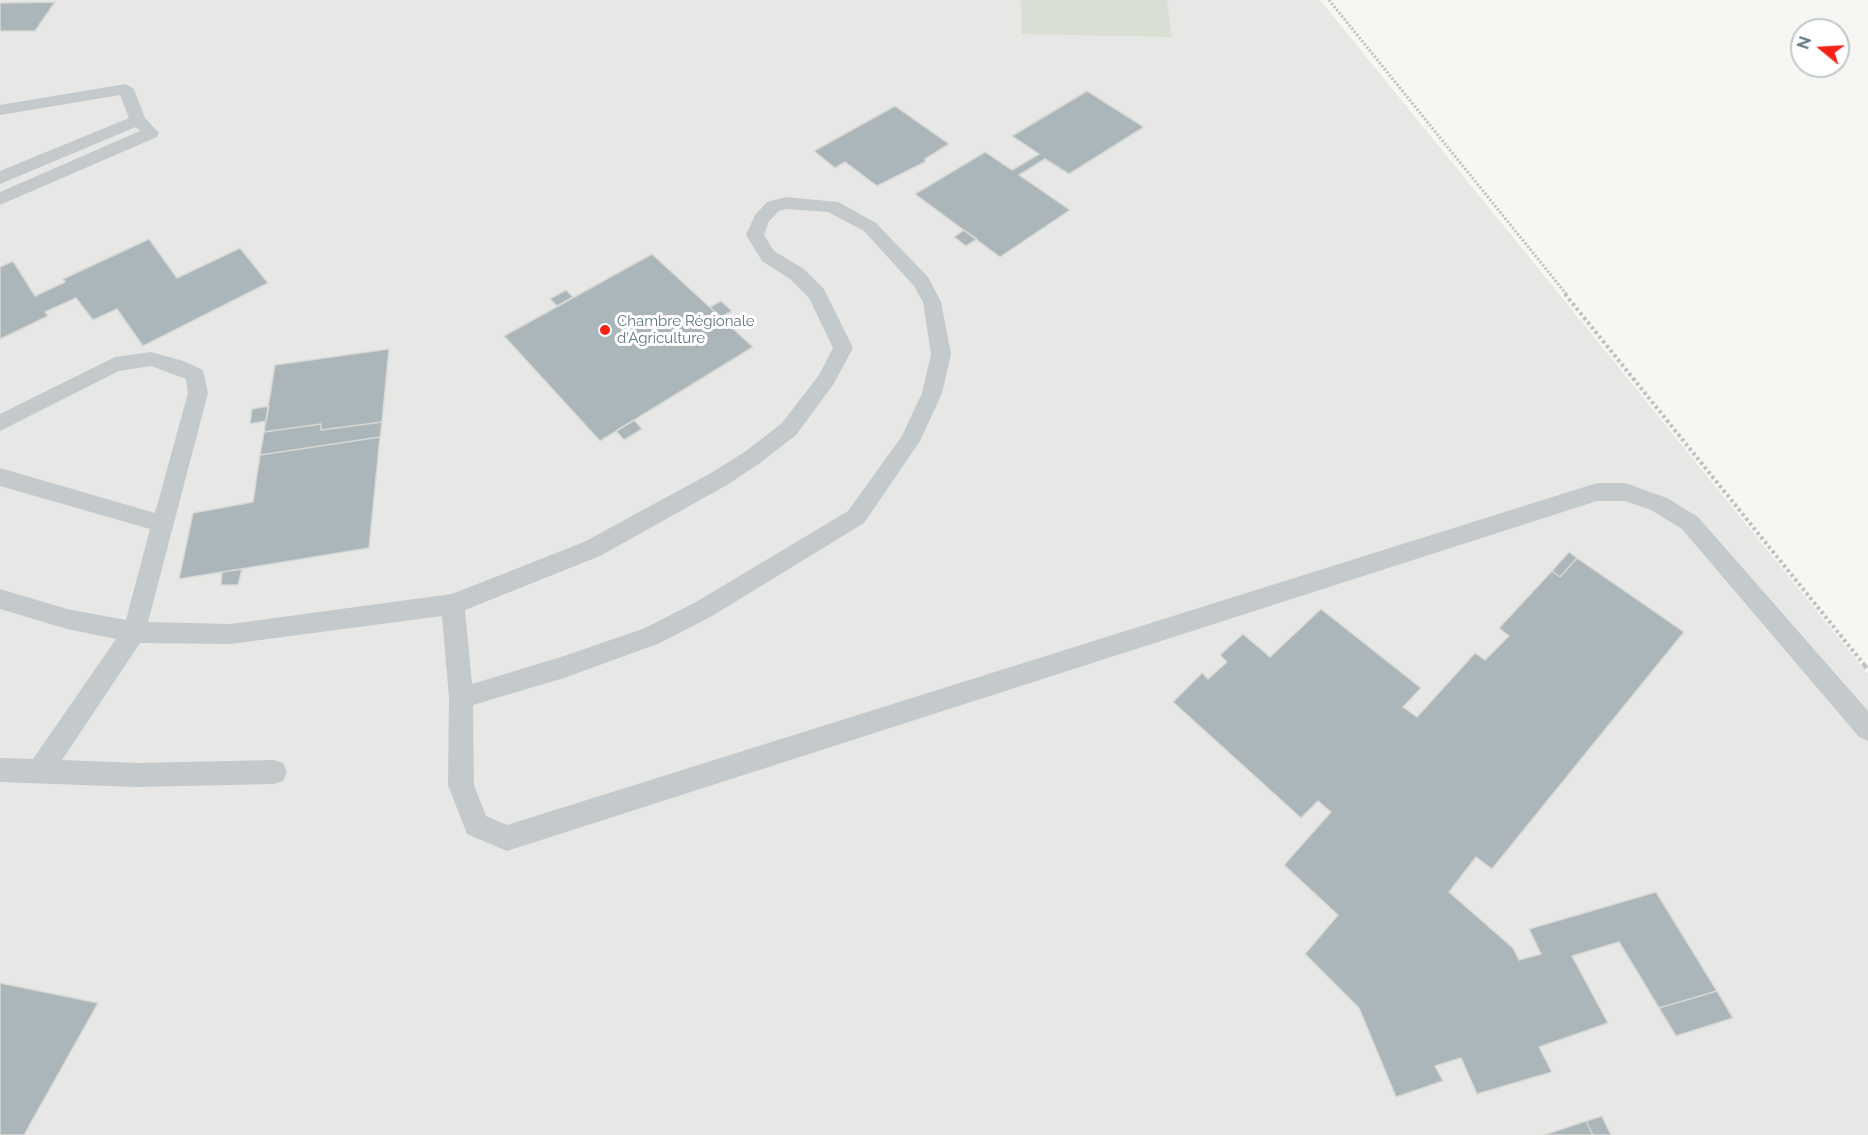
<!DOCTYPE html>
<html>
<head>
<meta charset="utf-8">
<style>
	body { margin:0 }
	#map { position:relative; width:1868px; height:1135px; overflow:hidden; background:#f7f6f3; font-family:Raleway,sans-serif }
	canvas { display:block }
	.north { position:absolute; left:1790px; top:18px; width:60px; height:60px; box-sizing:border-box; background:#fff; border:2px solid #bfc9cd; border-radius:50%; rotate:288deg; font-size:16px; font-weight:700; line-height:24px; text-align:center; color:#5f7881 }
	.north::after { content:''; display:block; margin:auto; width:21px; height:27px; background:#f42316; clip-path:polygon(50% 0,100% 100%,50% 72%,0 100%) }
</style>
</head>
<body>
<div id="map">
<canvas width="1868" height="1135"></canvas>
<div class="north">N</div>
</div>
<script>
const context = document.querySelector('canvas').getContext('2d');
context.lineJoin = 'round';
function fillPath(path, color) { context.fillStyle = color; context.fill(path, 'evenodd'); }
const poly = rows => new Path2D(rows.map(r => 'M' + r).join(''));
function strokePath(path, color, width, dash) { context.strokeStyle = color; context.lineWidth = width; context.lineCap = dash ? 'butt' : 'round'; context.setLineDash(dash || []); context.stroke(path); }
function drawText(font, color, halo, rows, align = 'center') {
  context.font = font + ' Raleway,sans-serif'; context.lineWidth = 6; context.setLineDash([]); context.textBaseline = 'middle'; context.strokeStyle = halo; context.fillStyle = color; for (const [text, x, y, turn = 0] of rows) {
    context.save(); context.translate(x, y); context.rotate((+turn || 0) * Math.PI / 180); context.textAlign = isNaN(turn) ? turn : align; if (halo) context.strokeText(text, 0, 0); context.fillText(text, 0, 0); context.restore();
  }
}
fillPath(poly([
	[0,0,1320,0,1868,674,1868,1135,0,1135]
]), '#e7e8e6');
fillPath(poly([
	[1021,0,1167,0,1172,37,1022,34]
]), '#d9dfd3');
const building = poly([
	[55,2,35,31,0,31,0,3,55,2],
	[1087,91,1144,127,1069,174,1045,159,1019,175,1070,210,1000,257,915,194,985,152,1012,170,1039,154,1012,136,1087,91],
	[895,106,949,144,925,159,925,162,877,186,845,162,835,168,814,151,895,106],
	[964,230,977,239,966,246,954,237,964,230],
	[149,239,177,278,240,248,268,283,143,346,117,309,93,320,76,298,45,312,48,316,0,339,0,267,13,261,35,296,65,282,63,279,149,239],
	[652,254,753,347,600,441,504,336,652,254],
	[566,290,573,297,557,306,550,299,566,290],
	[721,301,732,311,721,317,710,307,721,301],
	[389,349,382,422,321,430,321,424,264,432,275,365,389,349],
	[269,406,266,421,250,424,252,409,269,406],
	[634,420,642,429,624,440,616,431,634,420],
	[382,422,380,437,260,455,264,432,321,424,321,430,382,422],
	[380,437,369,548,179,579,193,513,253,502,260,455,380,437],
	[1569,552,1577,558,1560,577,1552,571,1569,552],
	[1577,558,1684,632,1492,869,1476,857,1449,892,1513,948,1519,960,1541,954,1529,929,1656,892,1717,991,1659,1008,1619,942,1572,956,1608,1023,1539,1047,1552,1072,1477,1094,1461,1058,1435,1066,1443,1081,1396,1097,1359,1008,1305,954,1338,915,1284,865,1331,812,1318,801,1301,818,1173,702,1202,673,1208,679,1227,662,1220,655,1243,634,1270,657,1321,609,1421,688,1403,707,1417,717,1475,653,1485,660,1509,636,1499,628,1552,571,1560,577,1577,558],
	[242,569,238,585,221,585,222,572,242,569],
	[0,983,98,1003,24,1135,0,1135,0,983],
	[1717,991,1733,1018,1676,1036,1659,1008,1717,991],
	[1602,1116,1611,1135,1593,1135,1586,1121,1602,1116],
	[1586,1121,1593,1135,1544,1135,1586,1121]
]);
fillPath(building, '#aab6b9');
strokePath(building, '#d8d8d5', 1.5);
strokePath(poly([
	[1329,0,1567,295]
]), '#bdc1c2', 3, [2, 2]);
strokePath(poly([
	[1565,294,1866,667]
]), '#bdc1c2', 4, [3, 3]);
strokePath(poly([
	[1864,665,1868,670]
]), '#bdc1c2', 4.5, [4, 4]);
fillPath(poly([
	[126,84,134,89,145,118,159,133,157,137,0,205,0,192,140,131,136,127,0,184,0,171,129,118,120,95,0,115,0,105,126,84],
	[786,197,838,202,876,223,928,277,941,302,951,354,942,393,920,441,864,523,712,616,660,643,564,678,473,705,474,785,486,816,507,825,1597,483,1625,483,1667,498,1698,517,1868,711,1868,741,1859,737,1682,529,1651,510,1625,501,1597,501,507,851,467,834,448,785,449,698,442,616,230,644,140,643,62,760,137,763,274,760,283,763,287,772,283,781,274,784,137,787,0,782,0,758,33,759,116,639,67,629,0,609,0,589,67,609,126,620,150,529,0,486,0,468,155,513,188,393,186,379,151,366,119,371,0,431,0,414,115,357,151,352,183,361,203,370,208,393,148,622,230,624,452,594,584,542,711,473,746,451,782,423,819,375,833,348,809,298,790,279,762,261,746,235,755,215,767,202,786,197],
	[786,209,828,212,864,231,914,286,923,302,931,354,922,393,902,436,848,511,696,602,645,628,564,656,472,684,465,610,600,556,727,485,760,463,796,435,833,385,853,348,824,289,804,269,774,251,764,235,769,221,779,211,786,209]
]), '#c4c9cc');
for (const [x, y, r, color] of [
	[605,330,6,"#f42316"]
]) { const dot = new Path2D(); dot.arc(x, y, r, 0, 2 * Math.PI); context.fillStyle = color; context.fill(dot); strokePath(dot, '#fff', 2); }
drawText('15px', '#5f7881', '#fff', [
	["Chambre Régionale",617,321],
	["d'Agriculture",617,338]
], 'left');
</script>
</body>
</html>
